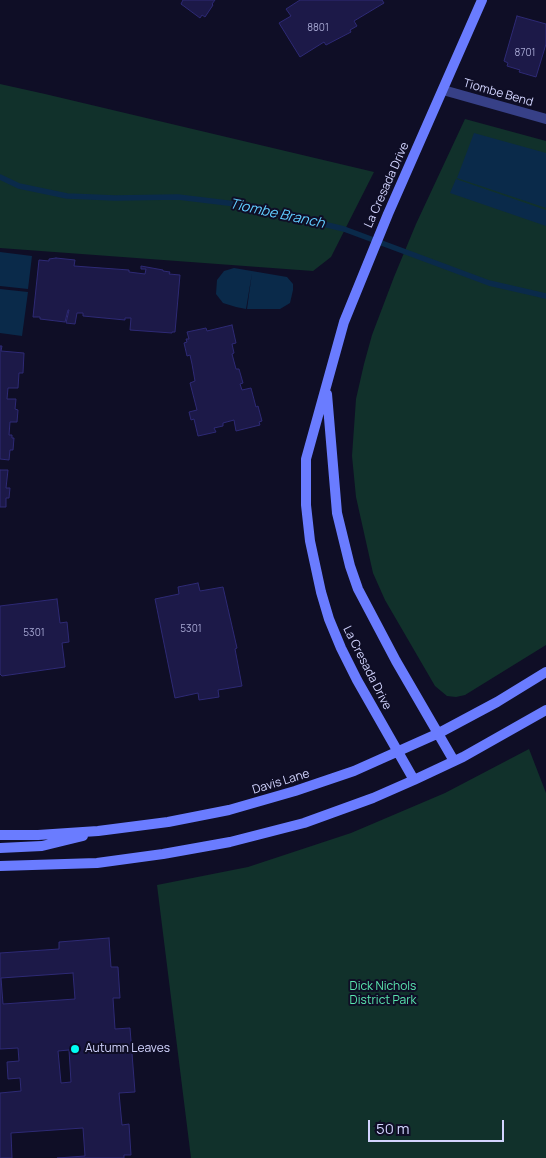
<!DOCTYPE html>
<html>
<head>
<meta charset="utf-8">
<style>
	body { margin:0 }
	#map { position:relative; width:546px; height:1158px; overflow:hidden; background:#0f0e26; font-family:Manrope,sans-serif }
	canvas { display:block }
	.scale { position:absolute; left:368px; top:1120px; width:136px; height:22px; box-sizing:border-box; border:2px solid #d3d5ff; border-top:0; padding-left:6px; font-size:15px; line-height:18px; white-space:nowrap; color:#d3d5ff; -webkit-text-stroke:4px #0f0e26; paint-order:stroke }
</style>
</head>
<body>
<div id="map">
<canvas width="546" height="1158"></canvas>
<div class="scale">50 m</div>
</div>
<script>
const context = document.querySelector('canvas').getContext('2d');
context.lineJoin = 'round';
function fillPath(path, color) { context.fillStyle = color; context.fill(path, 'evenodd'); }
const poly = rows => new Path2D(rows.map(r => 'M' + r).join(''));
function strokePath(path, color, width, dash) { context.strokeStyle = color; context.lineWidth = width; context.lineCap = dash ? 'butt' : 'round'; context.setLineDash(dash || []); context.stroke(path); }
function drawText(font, color, halo, rows, align = 'center') {
  context.font = font + ' Manrope,sans-serif'; context.lineWidth = 4; context.setLineDash([]); context.textBaseline = 'middle'; context.strokeStyle = halo; context.fillStyle = color; for (const [text, x, y, turn = 0] of rows) {
    context.save(); context.translate(x, y); context.rotate((+turn || 0) * Math.PI / 180); context.textAlign = isNaN(turn) ? turn : align; if (halo) context.strokeText(text, 0, 0); context.fillText(text, 0, 0); context.restore();
  }
}
fillPath(poly([
	[0,84,45,94,374,172,331,257,313,271,0,248],
	[465,119,546,141,546,645,465,695,456,697,447,696,435,686,385,600,373,573,356,497,352,456,356,399,364,364,372,335,394,277,416,224],
	[529,749,546,793,546,1158,191,1158,157,885,248,867,351,833,445,793]
]), '#11312b');
fillPath(poly([
	[474,133,546,153,546,208,457,178],
	[456,179,546,210,546,226,450,193],
	[0,252,32,256,28,289,0,286],
	[234,268,287,277,293,284,293,290,290,303,280,309,247,309,252,273,246,309,236,307,223,303,216,294,217,280,224,271],
	[0,289,28,292,22,336,0,333]
]), '#0a2a4a');
strokePath(poly([
	[0,177,19,186,67,196,115,198,178,197,244,205,344,229,489,283,546,296]
]), '#0a2a4a', 5.5);
const building = poly([
	[183,0,215,0,212,4,213,5,205,17,202,15,200,18,181,4,183,0],
	[300,0,382,0,384,3,354,21,357,26,350,30,351,32,326,45,324,42,300,57,279,23,291,16,286,9,300,0],
	[517,16,546,24,546,44,536,77,519,72,520,70,507,66,508,63,504,61,517,16],
	[56,258,75,260,74,266,129,270,129,272,145,274,146,269,141,269,141,266,163,270,163,271,170,272,169,274,180,275,175,332,172,332,172,333,130,330,131,318,125,318,125,320,83,316,83,313,77,313,75,324,66,323,69,310,68,310,65,322,40,319,40,317,33,317,39,260,49,261,49,259,56,258],
	[232,325,236,343,232,344,234,353,232,354,236,369,239,369,243,383,240,384,242,390,251,388,256,407,258,406,262,421,259,422,260,425,236,431,234,420,223,423,223,426,214,428,216,432,198,436,194,419,191,420,189,412,197,410,190,383,195,381,192,364,190,355,187,356,184,343,187,342,186,339,189,339,187,332,206,328,207,331,232,325],
	[0,346,2,346,1,351,24,353,23,373,19,373,18,388,8,388,7,399,16,399,15,409,18,410,17,422,10,422,9,435,12,435,12,438,14,438,13,450,10,450,9,460,0,459,0,346],
	[0,470,8,470,6,488,10,488,9,498,6,498,6,507,0,507,0,470],
	[198,583,200,591,223,587,237,648,235,649,242,686,218,690,219,697,199,700,198,693,175,698,155,599,179,594,178,587,198,583],
	[57,599,60,623,67,622,69,642,62,643,65,667,2,676,0,674,0,606,57,599],
	[109,938,111,967,118,967,120,998,113,998,115,1029,130,1028,135,1092,119,1093,122,1125,129,1124,131,1155,124,1155,124,1158,57,1158,85,1156,83,1128,11,1133,12,1158,0,1158,0,1093,21,1091,20,1078,8,1079,7,1062,19,1061,18,1048,0,1049,0,953,59,949,59,942,109,938],
	[73,973,75,999,3,1004,1,978,73,973],
	[69,1050,71,1082,61,1083,58,1051,69,1050]
]);
fillPath(building, '#1c1948');
strokePath(building, '#2e2a75', 1);
strokePath(poly([
	[443,90,546,119]
]), '#374087', 10);
strokePath(poly([
	[327,394,337,513,350,566,358,589,396,661,454,761],
	[414,780,357,680,341,648,329,619,321,592,310,541,306,505,306,459,344,322,388,214,482,0],
	[0,835,38,835,98,831,168,822,229,810,295,791,354,771,439,733,497,702,546,672],
	[0,848,42,846,83,836],
	[0,866,97,863,163,854,230,842,304,823,373,798,414,780,463,757,546,710]
]), '#6a7cff', 10);
for (const [x, y, r, color] of [
	[75,1049,5,"#00fef3"]
]) { const dot = new Path2D(); dot.arc(x, y, r, 0, 2 * Math.PI); context.fillStyle = color; context.fill(dot); strokePath(dot, '#0f0e26', 2); }
drawText('10px', '#a5a6d1', null, [
	["8801",318,28],
	["8701",525,53],
	["5301",191,629],
	["5301",34,633]
]);
drawText('12px', '#d3d5ff', '#0f0e26', [
	["Tiombe Bend",498,93,16],
	["La Cresada Drive",387,185,-66],
	["La Cresada Drive",367,668,63],
	["Davis Lane",281,782,-17]
]);
drawText('12px', '#5ae5ae', '#0f0e26', [
	["Dick Nichols",383,987],
	["District Park",383,1001]
]);
drawText('12px', '#d3d5ff', '#0f0e26', [
	["Autumn Leaves",85,1049]
], 'left');
drawText('italic 14px', '#61cdff', '#0f0e26', [
	["Tiombe Branch",277,214,12]
]);
</script>
</body>
</html>
